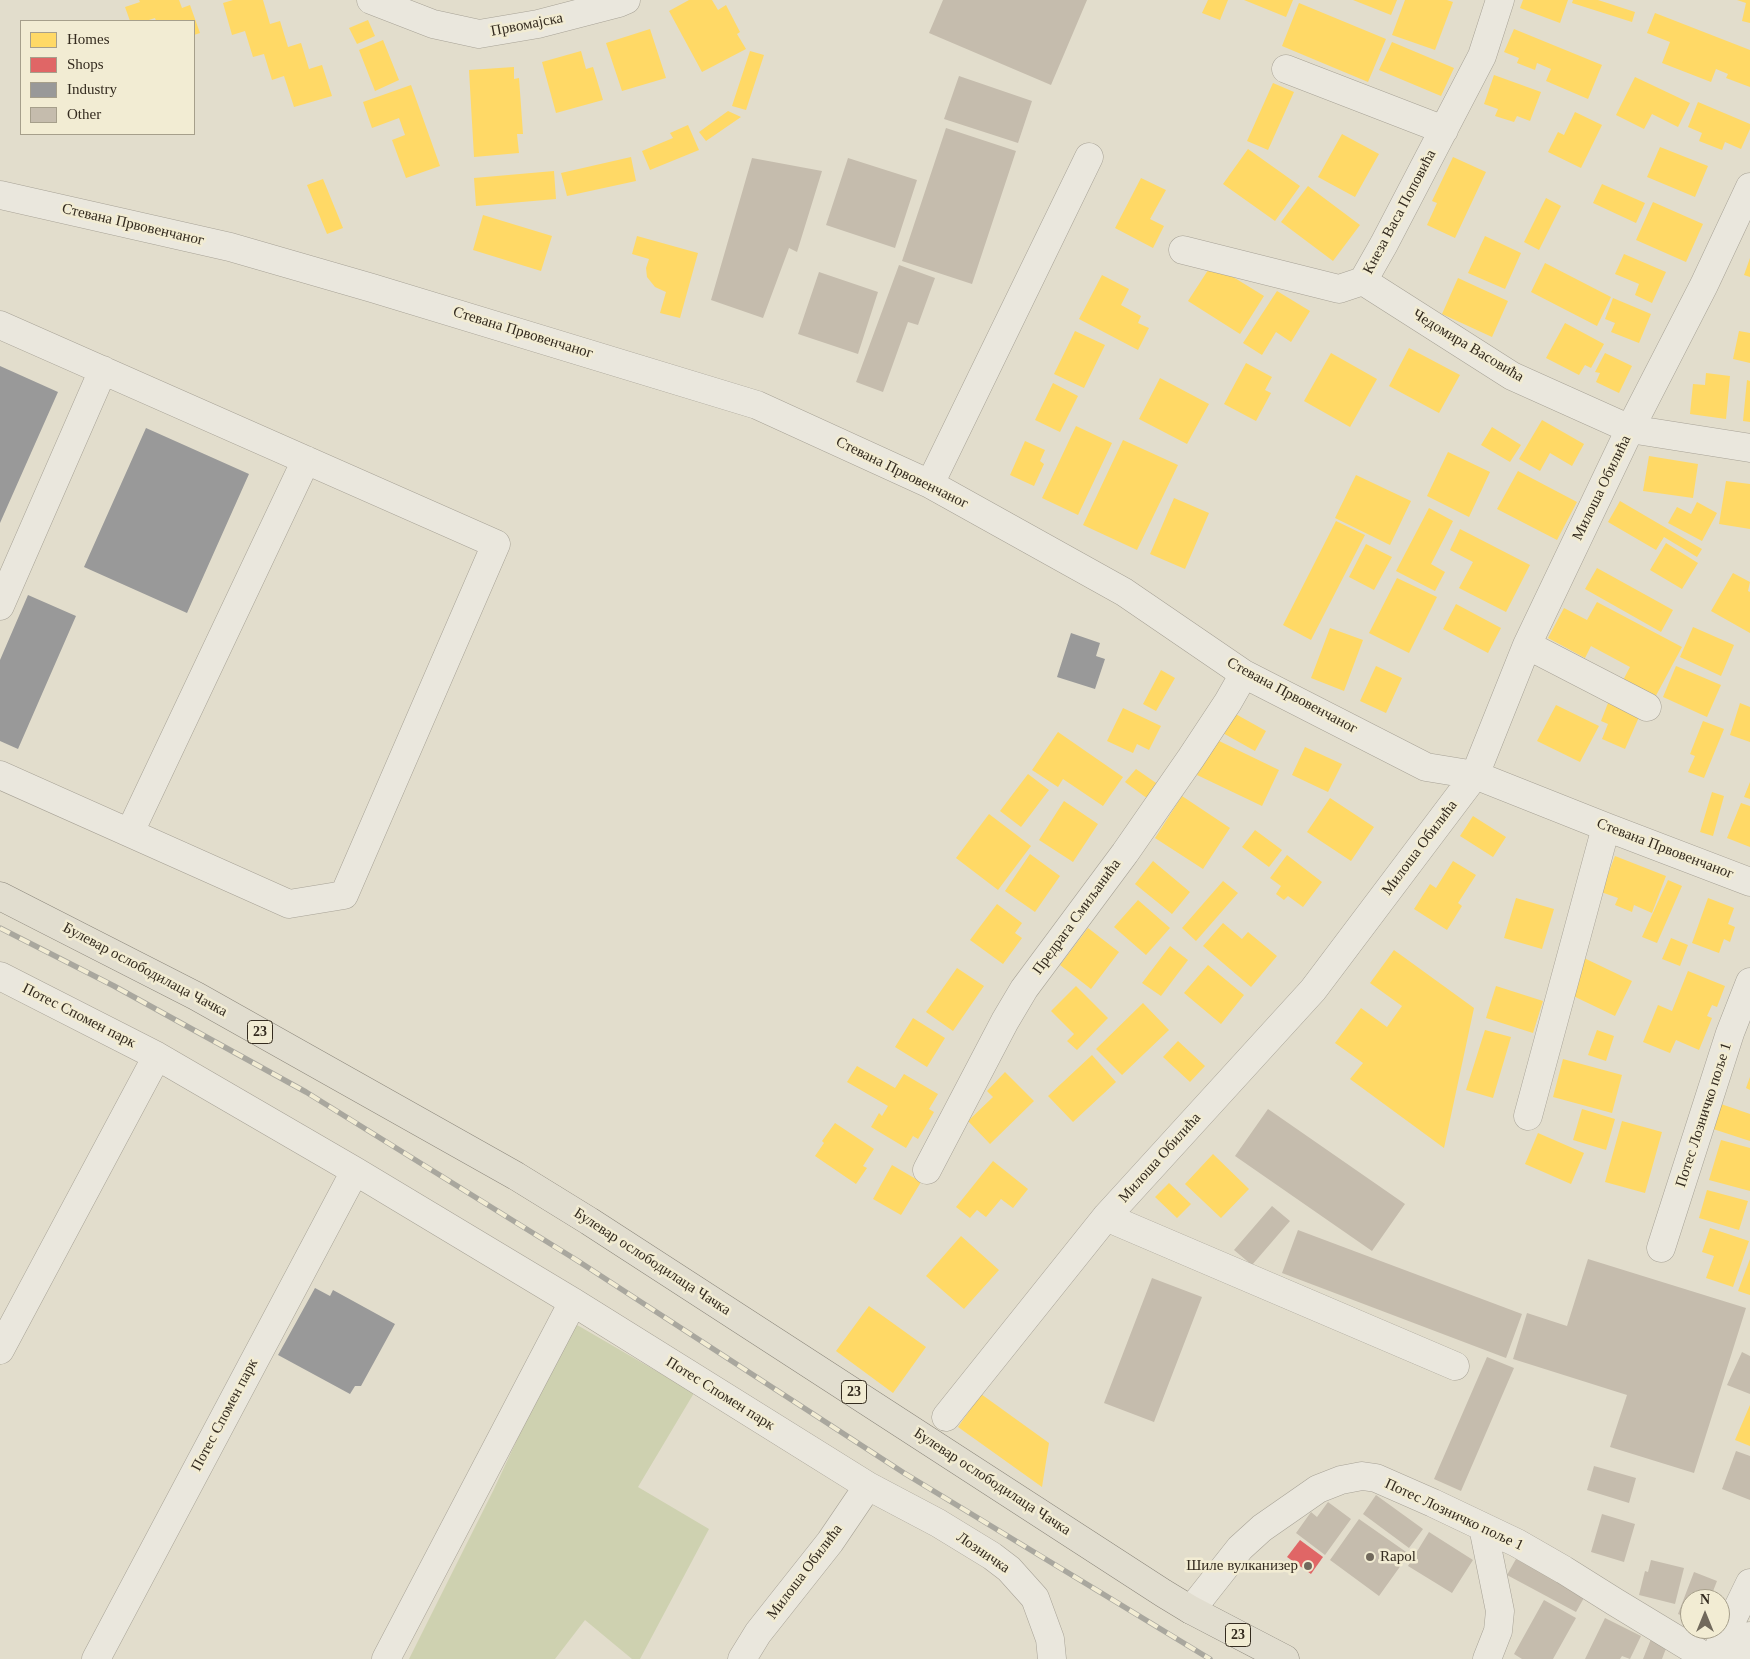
<!DOCTYPE html>
<html>
<head>
<meta charset="utf-8">
<style>
	body { margin:0 }
	#map { position:relative; width:1750px; height:1659px; overflow:hidden; background:#e2ddcc; font-family:Georgia,serif }
	canvas { display:block }
	.legend { position:absolute; left:20px; top:20px; width:175px; height:115px; box-sizing:border-box; background:#f2ecd3; border:1px solid #a69f8b; margin:0; padding:6px 9px; list-style:none; font-size:15px; color:#342b1f }
	.legend li { display:flex; align-items:center; gap:10px; height:25px }
	.legend b { width:25px; border:1px solid #a69f8b }
	.north { position:absolute; left:1680px; top:1589px; width:50px; height:50px; box-sizing:border-box; background:#f2ecd3; border:1px solid #a69f8b; border-radius:50%; rotate:0deg; font-size:14px; font-weight:700; line-height:20px; text-align:center; color:#342b1f }
	.north::after { content:''; display:block; margin:auto; width:18px; height:22px; background:#71695c; clip-path:polygon(50% 0,100% 100%,50% 72%,0 100%) }
</style>
</head>
<body>
<div id="map">
<canvas width="1750" height="1659"></canvas>
<ul class="legend">
<li><b style="height:14px;background:#ffd966"></b>Homes</li>
<li><b style="height:14px;background:#e06666"></b>Shops</li>
<li><b style="height:14px;background:#999"></b>Industry</li>
<li><b style="height:14px;background:#c5bcad"></b>Other</li>
</ul>
<div class="north">N</div>
</div>
<script>
const context = document.querySelector('canvas').getContext('2d');
context.lineJoin = 'round';
function fillPath(path, color) { context.fillStyle = color; context.fill(path, 'evenodd'); }
const poly = rows => new Path2D(rows.map(r => 'M' + r).join(''));
function strokePath(path, color, width, dash) { context.strokeStyle = color; context.lineWidth = width; context.lineCap = dash ? 'butt' : 'round'; context.setLineDash(dash || []); context.stroke(path); }
function drawText(font, color, halo, rows, align = 'center') {
  context.font = font + ' Georgia,serif'; context.lineWidth = 5; context.setLineDash([]); context.textBaseline = 'middle'; context.strokeStyle = halo; context.fillStyle = color; for (const [text, x, y, turn = 0] of rows) {
    context.save(); context.translate(x, y); context.rotate((+turn || 0) * Math.PI / 180); context.textAlign = isNaN(turn) ? turn : align; if (halo) context.strokeText(text, 0, 0); context.fillText(text, 0, 0); context.restore();
  }
}
fillPath(poly([
	[572,1322,694,1393,638,1487,709,1529,640,1659,632,1659,585,1620,555,1659,409,1659,494,1489]
]), '#ced1b0');
fillPath(poly([
	[139,0,179,0,182,8,190,5,200,33,194,35,194,21,156,21,155,18,146,21,130,21,125,7,140,2],
	[233,0,263,0,270,24,280,21,288,47,301,43,309,69,322,65,332,96,294,107,284,76,272,80,264,54,253,57,245,31,232,35,223,3],
	[689,0,712,0,718,10,726,5,740,32,737,34,746,49,702,72,669,11],
	[1208,0,1228,0,1220,20,1202,13],
	[1244,0,1293,0,1286,17],
	[1353,0,1397,0,1391,15],
	[1405,0,1447,0,1453,2,1435,50,1392,35],
	[1523,0,1568,0,1560,23,1520,8],
	[1573,0,1598,0,1635,12,1632,22,1572,3],
	[1737,0,1750,0,1750,23,1742,21,1746,3],
	[1299,3,1386,39,1368,82,1282,46],
	[1655,13,1750,50,1750,87,1726,78,1728,74,1716,69,1711,82,1662,63,1670,42,1647,33],
	[368,20,375,36,357,44,349,28],
	[650,29,666,78,622,91,606,43],
	[1514,29,1602,65,1588,99,1546,81,1551,69,1537,63,1535,70,1517,63,1519,58,1504,52],
	[383,40,399,80,375,91,359,50],
	[1392,42,1454,68,1441,96,1379,70],
	[581,51,586,69,593,67,603,100,556,113,542,62],
	[750,51,764,55,746,110,732,106],
	[514,67,514,79,519,78,523,134,517,134,519,153,474,157,469,70],
	[1494,75,1541,92,1530,121,1517,116,1514,122,1495,116,1498,109,1484,104],
	[1635,77,1690,103,1678,127,1652,114,1644,129,1616,115],
	[1273,83,1294,92,1268,150,1247,141],
	[411,85,440,166,406,178,392,140,405,135,399,118,372,128,363,102],
	[1698,102,1750,124,1750,129,1741,149,1725,142,1722,150,1699,141,1702,133,1688,127],
	[728,111,741,117,706,141,699,132],
	[1575,112,1602,125,1581,168,1548,152,1558,132,1564,135],
	[688,125,699,150,650,170,642,151,673,138,670,133],
	[1342,134,1379,154,1355,197,1318,177],
	[1660,147,1708,166,1695,197,1647,177],
	[1248,149,1300,186,1275,221,1223,184],
	[631,157,636,181,567,196,561,173],
	[1453,157,1486,172,1455,238,1427,225,1437,203,1432,201],
	[554,171,556,199,476,206,474,178],
	[1141,178,1166,190,1150,219,1164,226,1153,248,1115,228],
	[323,179,343,228,327,234,307,185],
	[1602,184,1645,203,1636,223,1593,203],
	[1308,186,1360,225,1333,261,1281,222],
	[1546,198,1561,206,1539,250,1524,242],
	[1653,202,1703,224,1686,262,1636,240],
	[483,215,552,236,541,271,473,250],
	[637,236,698,253,680,318,660,313,666,292,655,287,647,277,646,268,649,259,632,254],
	[1485,236,1521,253,1505,289,1468,273],
	[1624,254,1666,272,1652,303,1635,295,1639,284,1615,274],
	[1750,258,1750,277,1744,275],
	[1545,263,1611,297,1597,326,1531,292],
	[1212,264,1264,296,1240,334,1188,301],
	[1102,275,1129,289,1121,305,1141,316,1138,323,1149,328,1138,350,1079,319],
	[1458,278,1508,301,1492,337,1442,314],
	[1277,291,1310,311,1291,342,1276,332,1262,355,1243,343],
	[1613,298,1651,314,1639,343,1611,332,1615,323,1605,319],
	[1565,323,1604,344,1591,368,1585,365,1579,375,1546,358],
	[1075,331,1105,345,1084,388,1054,374],
	[1739,331,1750,333,1750,363,1733,359],
	[1409,348,1460,375,1439,413,1389,386],
	[1331,353,1377,379,1350,427,1304,401],
	[1605,353,1632,366,1619,393,1596,382,1600,373,1595,372],
	[1246,363,1272,377,1265,390,1271,393,1256,421,1224,404],
	[1706,373,1730,376,1726,419,1690,414,1693,384,1705,385],
	[1160,378,1209,404,1187,444,1139,419],
	[1747,380,1750,381,1750,422,1743,421],
	[1053,383,1078,396,1060,432,1035,420],
	[1542,420,1584,444,1572,466,1550,453,1540,471,1519,459],
	[1076,426,1112,443,1078,515,1042,498],
	[1492,427,1521,445,1510,462,1481,445],
	[1123,440,1178,465,1137,550,1083,525],
	[1025,441,1045,450,1040,461,1044,464,1034,486,1010,475],
	[1448,452,1490,472,1469,517,1427,496],
	[1649,456,1698,464,1693,498,1643,491],
	[1518,471,1577,502,1557,540,1497,509],
	[1356,475,1411,501,1390,545,1335,518],
	[1726,481,1750,484,1750,529,1719,524],
	[1174,498,1209,513,1185,569,1150,554],
	[1620,501,1702,549,1697,557,1664,537,1656,550,1608,522],
	[1697,502,1717,513,1702,541,1668,523,1677,507,1691,514],
	[1429,508,1453,521,1431,564,1445,572,1435,591,1396,571],
	[1336,521,1365,535,1311,640,1283,625],
	[1460,529,1530,565,1506,612,1459,588,1473,562,1450,550],
	[1666,543,1698,563,1682,589,1650,570],
	[1366,544,1392,557,1374,590,1349,577],
	[1597,568,1673,610,1661,632,1585,589],
	[1733,573,1750,582,1748,591,1750,592,1750,633,1711,611],
	[1397,578,1437,597,1409,653,1369,633],
	[1597,602,1682,647,1652,703,1620,686,1630,667,1591,646,1585,658,1548,638,1564,608,1587,620],
	[1456,604,1501,628,1488,653,1443,629],
	[1693,627,1734,645,1721,676,1680,657],
	[1330,628,1363,640,1344,691,1311,678],
	[1376,666,1402,678,1386,713,1360,701],
	[1676,666,1721,685,1707,717,1663,697],
	[1161,670,1175,678,1156,711,1143,704],
	[1608,703,1639,717,1625,749,1602,739,1608,724,1601,721],
	[1740,703,1750,707,1750,742,1730,735],
	[1556,705,1599,726,1580,762,1537,741],
	[1123,708,1161,726,1149,750,1137,744,1133,753,1107,741],
	[1232,712,1266,731,1255,751,1221,732],
	[1703,721,1724,729,1704,778,1688,772,1695,756,1690,754],
	[1058,732,1123,777,1103,806,1063,779,1058,787,1032,770],
	[1215,739,1279,770,1262,806,1197,775],
	[1305,747,1342,764,1328,792,1292,775],
	[1136,769,1159,785,1148,799,1125,782],
	[1028,774,1049,790,1021,827,1000,811],
	[1750,782,1750,799,1744,797],
	[1712,792,1724,796,1713,836,1700,832],
	[1182,796,1230,828,1203,869,1155,838],
	[1330,798,1374,827,1351,861,1307,832],
	[1064,801,1098,824,1073,862,1039,840],
	[1741,803,1750,806,1750,847,1727,838],
	[989,814,1031,846,998,890,956,858],
	[1473,816,1506,837,1493,857,1460,836],
	[1255,830,1282,850,1269,867,1242,847],
	[1030,854,1060,876,1035,912,1005,891],
	[1287,855,1322,882,1303,907,1288,896,1284,900,1276,894,1281,886,1270,878],
	[1615,856,1666,876,1652,913,1634,905,1632,912,1615,905,1618,898,1601,892],
	[1153,861,1190,892,1172,914,1135,884],
	[1453,861,1476,875,1458,903,1462,906,1447,930,1414,909,1430,884,1436,888],
	[1668,880,1682,886,1657,943,1642,937],
	[1223,881,1238,893,1196,941,1182,928],
	[1516,898,1554,909,1542,949,1504,938],
	[1708,898,1734,908,1728,924,1735,927,1730,942,1724,939,1719,953,1692,943],
	[1138,900,1170,928,1146,955,1114,927],
	[997,904,1022,923,1015,933,1022,938,1003,964,970,940],
	[1223,923,1242,939,1248,932,1277,956,1251,987,1203,946],
	[1088,928,1119,952,1091,989,1060,965],
	[1671,938,1688,945,1680,966,1662,959],
	[1170,946,1188,960,1161,996,1142,983],
	[1394,950,1474,1008,1444,1148,1350,1079,1363,1063,1335,1043,1361,1008,1387,1027,1402,1006,1370,983],
	[1584,958,1632,981,1615,1016,1567,993],
	[1208,965,1244,995,1221,1024,1184,993],
	[957,968,984,986,953,1031,926,1012],
	[1688,971,1725,986,1717,1007,1712,1005,1707,1016,1712,1018,1699,1050,1676,1040,1670,1053,1643,1042,1658,1005,1672,1011],
	[1076,986,1108,1018,1077,1050,1067,1041,1074,1034,1051,1011],
	[1496,986,1543,1001,1533,1033,1486,1018],
	[1143,1003,1169,1030,1122,1075,1096,1049],
	[913,1018,945,1038,927,1067,895,1047],
	[1485,1030,1511,1037,1493,1098,1466,1090],
	[1597,1030,1614,1036,1606,1061,1588,1055],
	[1178,1041,1205,1066,1190,1082,1163,1057],
	[1092,1055,1116,1082,1073,1122,1048,1096],
	[1563,1059,1622,1075,1612,1113,1553,1097],
	[857,1066,895,1088,904,1074,938,1094,929,1109,934,1112,918,1139,913,1136,906,1148,871,1127,879,1113,882,1116,888,1106,847,1082],
	[1005,1072,1034,1101,990,1144,968,1121,993,1097,987,1091],
	[1750,1077,1750,1090,1746,1088],
	[1718,1103,1750,1114,1750,1141,1710,1128],
	[1582,1109,1615,1119,1606,1150,1573,1140],
	[1622,1121,1662,1132,1645,1193,1605,1182],
	[835,1123,874,1149,863,1166,867,1168,856,1184,815,1156,824,1143,822,1141],
	[1538,1133,1584,1153,1571,1184,1525,1164],
	[1721,1140,1750,1148,1750,1191,1709,1180],
	[1213,1154,1249,1189,1221,1218,1185,1184],
	[993,1161,1028,1189,1013,1208,1001,1199,986,1217,977,1210,970,1218,956,1207],
	[892,1165,921,1182,901,1215,873,1199],
	[1169,1183,1191,1204,1177,1218,1155,1197],
	[1707,1190,1748,1201,1739,1230,1699,1218],
	[1710,1228,1749,1241,1733,1287,1706,1278,1714,1256,1702,1252],
	[961,1236,999,1270,964,1309,926,1276],
	[1750,1259,1750,1295,1738,1291],
	[869,1306,926,1347,893,1393,836,1351],
	[981,1394,1049,1443,1042,1487,958,1427],
	[1750,1405,1750,1446,1735,1440]
]), '#ffd966');
fillPath(poly([
	[1300,1540,1323,1557,1311,1574,1287,1557]
]), '#e06666');
fillPath(poly([
	[0,366,58,392,0,523],
	[146,428,249,474,187,613,84,567],
	[28,595,76,616,18,749,0,741,0,660],
	[1071,633,1100,643,1096,656,1105,659,1095,689,1057,677],
	[315,1288,330,1296,333,1290,395,1324,361,1386,355,1386,350,1394,278,1355]
]), '#999');
fillPath(poly([
	[943,0,1087,0,1051,85,929,33],
	[959,76,1032,101,1018,143,944,119],
	[946,128,1016,151,972,284,902,261],
	[752,158,822,171,797,252,789,248,763,318,711,300],
	[848,158,917,180,895,248,826,225],
	[899,265,935,278,918,325,908,322,883,392,856,382],
	[819,272,878,292,858,354,798,334],
	[1268,1109,1405,1204,1372,1251,1235,1156],
	[1272,1206,1290,1221,1252,1265,1234,1250],
	[1298,1230,1522,1314,1506,1358,1282,1273],
	[1588,1259,1746,1308,1694,1473,1610,1447,1627,1395,1513,1359,1527,1313,1567,1326],
	[1152,1278,1202,1297,1154,1422,1104,1403],
	[1742,1352,1750,1356,1750,1394,1727,1385],
	[1487,1357,1514,1368,1461,1491,1434,1479],
	[1736,1451,1750,1456,1750,1500,1722,1489],
	[1594,1466,1636,1478,1629,1503,1587,1490],
	[1376,1495,1423,1529,1409,1548,1363,1514],
	[1328,1502,1351,1519,1325,1555,1296,1533,1311,1512,1317,1517],
	[1602,1514,1635,1524,1624,1562,1591,1552],
	[1359,1519,1409,1554,1379,1596,1330,1560],
	[1429,1532,1473,1560,1452,1593,1408,1566],
	[1516,1559,1585,1596,1576,1612,1507,1575],
	[1651,1560,1684,1568,1675,1604,1639,1595,1645,1571,1648,1572],
	[1694,1572,1717,1581,1710,1599,1690,1599,1690,1619,1678,1614],
	[1544,1600,1576,1618,1553,1659,1522,1659,1514,1654],
	[1605,1618,1641,1636,1630,1659,1622,1656,1620,1659,1585,1659],
	[1651,1639,1667,1646,1662,1659,1643,1659]
]), '#c5bcad');
const minor = poly([
	[371,0,433,24,479,34,538,24,619,3,626,0],
	[1286,69,1444,130],
	[0,195,230,247,372,288,757,405,930,484,1124,592,1244,674,1426,767,1475,775,1606,827,1750,882],
	[1183,250,1339,289,1363,281,1384,244,1482,56,1500,0],
	[1363,281,1512,376,1630,429,1750,448],
	[0,325,496,544,344,895,289,904,0,775],
	[930,484,1089,157],
	[0,606,103,370],
	[1527,645,1647,707],
	[130,832,306,460],
	[0,976,157,1056,355,1171,573,1302,868,1486,938,1523,992,1556,1009,1569,1035,1598,1050,1639,1052,1659],
	[1528,1116,1606,827],
	[927,1170,1005,1021,1024,989,1125,853,1191,758,1228,702,1244,674],
	[1106,1217,1455,1366],
	[1661,1248,1730,1033,1750,982],
	[0,1350,157,1056],
	[946,1417,1106,1217,1313,990,1475,775,1527,645,1630,429,1704,285,1750,187],
	[1483,1527,1500,1611,1498,1631,1487,1659],
	[1191,1610,1240,1548,1262,1528,1318,1489,1341,1480,1362,1476,1376,1478,1433,1503,1517,1543,1564,1570,1615,1602,1709,1659],
	[96,1659,355,1171],
	[386,1659,573,1302],
	[742,1659,758,1633,830,1542,868,1486],
	[1713,1659,1750,1583],
	[1740,1659,1750,1636]
]);
const major = poly([
	[0,896,196,996,516,1176,589,1221,1163,1593,1191,1610,1285,1659]
]);
strokePath(minor, '#a7a296', 29);
strokePath(major, '#8c877c', 29);
strokePath(minor, '#eae7dd', 28);
strokePath(major, '#e1ddcf', 28);
const rail = poly([
	[0,928,114,986,306,1092,578,1261,904,1473,1210,1659]
]);
strokePath(rail, '#a9a79e', 5.5);
strokePath(rail, '#f2ecd3', 4, [11]);
for (const [x, y, r, color] of [
	[1370,1557,5,"#71695c"],
	[1308,1566,5,"#71695c"]
]) { const dot = new Path2D(); dot.arc(x, y, r, 0, 2 * Math.PI); context.fillStyle = color; context.fill(dot); strokePath(dot, '#f2ecd3', 2); }
for (const [x, y, w] of [
	[260,1032,25],
	[854,1392,25],
	[1238,1635,25]
]) { const box = new Path2D(); box.roundRect(x - w / 2, y - 11.5, w, 23, 4); context.fillStyle = '#f2ecd3'; context.fill(box); strokePath(box, '#342b1f', 1); }
drawText('bold 14px', '#342b1f', null, [
	["23",260,1032],
	["23",854,1392],
	["23",1238,1635]
]);
drawText('15px', '#342b1f', '#f2ecd3', [
	["Првомајска",527,25,-11],
	["Кнеза Васа Поповића",1400,212,-62],
	["Стевана Првовенчаног",133,225,13],
	["Стевана Првовенчаног",523,333,17],
	["Чедомира Васовића",1468,346,31],
	["Стевана Првовенчаног",902,473,26],
	["Милоша Обилића",1602,488,-64],
	["Стевана Првовенчаног",1292,696,28],
	["Милоша Обилића",1420,848,-53],
	["Стевана Првовенчаног",1665,849,21],
	["Предрага Смиљанића",1077,917,-54],
	["Булевар ослободилаца Чачка",145,970,28],
	["Потес Спомен парк",79,1016,27],
	["Потес Лозничко поље 1",1704,1115,-72],
	["Милоша Обилића",1160,1158,-48],
	["Булевар ослободилаца Чачка",652,1262,33],
	["Потес Спомен парк",720,1394,32],
	["Потес Спомен парк",225,1415,-62],
	["Булевар ослободилаца Чачка",992,1482,33],
	["Потес Лозничко поље 1",1454,1515,25],
	["Лозничка",983,1553,34],
	["Милоша Обилића",805,1572,-53]
]);
drawText('15px', '#342b1f', '#f2ecd3', [
	["Rapol",1380,1557],
	["Шиле вулканизер",1298,1566,"right"]
], 'left');
</script>
</body>
</html>
